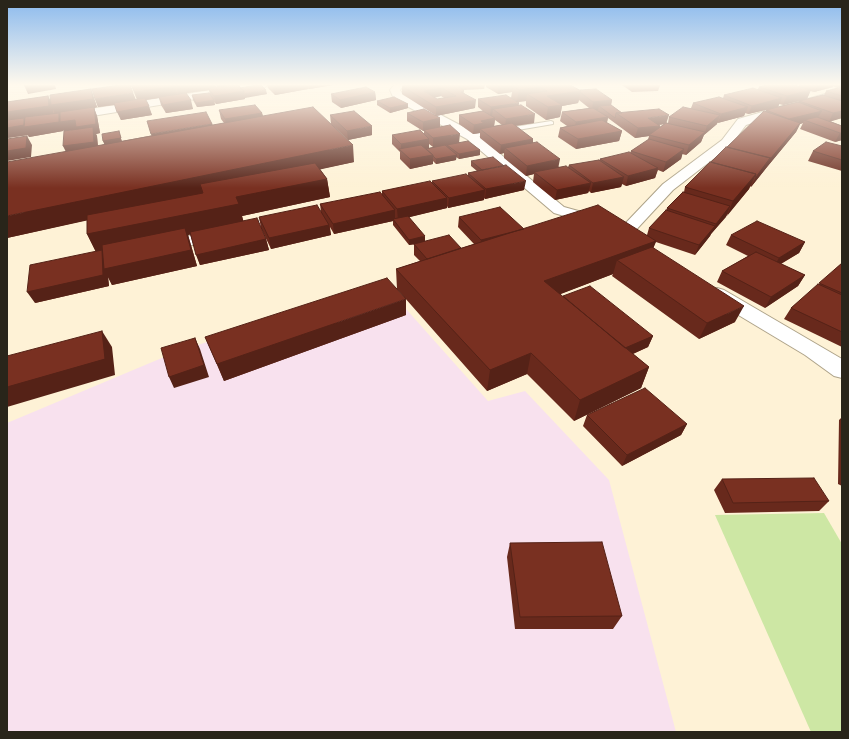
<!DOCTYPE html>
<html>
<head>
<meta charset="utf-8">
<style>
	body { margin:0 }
	#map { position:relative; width:849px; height:739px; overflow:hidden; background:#fef2d6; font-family:"DM Sans",sans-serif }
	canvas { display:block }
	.frame { position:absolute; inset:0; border:8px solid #29251a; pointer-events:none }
</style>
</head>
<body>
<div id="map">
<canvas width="849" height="739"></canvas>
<div class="frame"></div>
</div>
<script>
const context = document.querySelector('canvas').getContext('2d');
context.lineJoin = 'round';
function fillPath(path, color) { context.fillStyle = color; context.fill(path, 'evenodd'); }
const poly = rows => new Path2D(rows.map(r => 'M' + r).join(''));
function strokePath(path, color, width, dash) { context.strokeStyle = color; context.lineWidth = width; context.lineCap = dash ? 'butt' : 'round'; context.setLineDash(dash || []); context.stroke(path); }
fillPath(poly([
	[382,282,488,401,525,391,609,480,676,732,7,732,7,423,169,355]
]), '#f8e1ee');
fillPath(poly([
	[824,513,842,544,842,732,811,732,715,515]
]), '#cde7a4');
const service = poly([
	[551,121,553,122,553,124,471,138,467,136,471,134,551,121]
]);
const minor = poly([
	[244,85,268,85,263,88,7,130,7,122,244,85],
	[842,89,842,95,746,125,730,146,673,190,634,232,628,234,622,232,620,229,663,184,722,140,738,119,842,89],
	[290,214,296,216,298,219,296,222,160,252,154,251,152,247,154,243,160,242,290,214]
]);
const tertiary = poly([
	[394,85,404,85,400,90,403,95,475,133,564,207,607,219,609,222,607,225,601,227,554,213,467,139,394,99,390,90,394,85],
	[717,288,724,290,842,359,842,378,834,376,805,355,710,298,708,294,710,290,717,288]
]);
strokePath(service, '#aea389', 2);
strokePath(minor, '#aea389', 2);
strokePath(tertiary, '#aea389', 2);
fillPath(service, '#fff');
fillPath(minor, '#fff');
fillPath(tertiary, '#fff');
fillPath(poly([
	[131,85,215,85,216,87,218,87,216,85,238,85,240,88,267,94,245,97,245,99,216,104,214,102,215,105,197,107,193,100,192,95,210,95,209,90,186,93,193,109,166,113,161,105,159,98,145,100,152,115,121,120,115,105,98,107,95,99,133,93,136,100,137,100],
	[267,85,333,85,309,89,307,88,308,89,275,95,268,88],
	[485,85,484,89,463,90,464,93,475,108,436,116,440,127,459,142,480,150,480,155,459,159,456,157,456,160,436,164,433,161,433,164,410,169,400,159,400,152,392,144,392,135,424,134,424,131,423,131,407,121,407,113,435,115,402,94,402,86],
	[441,96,444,98,437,99,434,98],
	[429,144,433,147,429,148],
	[486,85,570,85,580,90,612,100,611,105,622,113,668,123,669,117,691,108,693,103,723,98,724,95,757,90,759,87,799,86,799,85,842,85,837,88,833,86,833,87,814,92,810,91,807,99,783,105,779,104,778,107,748,114,745,113,744,116,717,123,717,124,704,135,701,142,686,155,682,154,681,159,663,172,658,170,655,178,626,186,622,184,621,187,591,193,589,191,588,193,555,200,533,182,534,174,526,176,504,158,504,153,500,154,480,138,480,133,473,134,459,124,459,115,483,111,478,107,478,99,519,105,534,123,515,126,533,139,533,143,559,167,568,167,569,165,600,160,600,159,630,153,631,151,648,140,649,136,635,138,608,118,607,123,622,131,619,141,576,149,558,137,560,128,567,126,560,121,562,112,589,108,579,100,578,103,562,106,560,117,546,120,526,106,526,101,517,102,511,98,512,92,498,94,486,87],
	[495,120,502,125,494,126],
	[664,124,660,127,659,125],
	[622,85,660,85,658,91,632,92],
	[842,87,842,118,830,121,842,126,842,140,835,142,800,129,803,123,800,124,796,132,767,167,751,187,750,186,749,189,711,234,710,236,695,255,656,242,653,248,735,322,699,339,612,276,613,274,560,294,563,297,563,296,653,336,648,347,633,354,649,367,641,388,574,421,527,374,487,391,397,289,396,269,420,261,414,255,414,244,416,244,409,245,393,225,393,221,334,234,330,227,331,235,271,249,261,228,259,217,321,212,320,204,382,195,382,191,432,183,432,181,468,175,468,173,477,171,471,166,471,161,524,190,485,199,484,198,484,200,448,208,447,206,447,208,409,217,425,241,461,248,474,244,458,227,459,217,524,229,647,235,649,228,666,211,667,208,684,192,685,187,711,162,727,147,765,112,766,110,798,102,799,101,824,95,826,91],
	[91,89,97,107,94,108,97,116,100,133,96,134,97,136,98,146,105,144,103,141,120,136,122,141,212,124,213,125,224,123,221,119,219,110,262,113,263,116,354,162,320,169,327,179,330,197,242,216,243,221,266,239,269,250,200,265,190,234,188,235,197,266,112,285,108,277,109,286,35,303,96,252,87,234,87,220,7,238,66,151,77,130,64,131,63,130,63,131,29,137,28,135,7,138,7,102,48,96,50,100],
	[375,92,376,100,341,108,332,102,331,94],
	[377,101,408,104,408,108,390,113,377,105],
	[330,115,372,135,348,140,331,124],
	[842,146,842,171,808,161,813,151],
	[731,235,805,242,799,253,781,264,805,275,798,286,765,308,717,282,722,271,748,256,726,245],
	[842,263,842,347,784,319,791,308,818,285],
	[406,315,224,381,205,337],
	[587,415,687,424,681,435,622,466,583,426],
	[842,417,842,486,838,484,839,420],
	[722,479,829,501,819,511,725,513,714,490],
	[510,543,622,616,613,629,515,629,507,557]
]), '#68291c');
fillPath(poly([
	[24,85,55,85,56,89,28,94],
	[184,85,215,85,216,89,208,88,209,90,178,94,176,86],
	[218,85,237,85,218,88],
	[284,85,307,85,308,89,275,95,273,87],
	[308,85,333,85,309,89],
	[505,85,520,85,540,87,538,99,527,94,526,101,517,102,519,90,513,86,512,92,498,94,498,86],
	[818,85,834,85,833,87,814,92],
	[838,85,842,85,842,87,837,88],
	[175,86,177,95,138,101,135,92],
	[442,88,441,96,424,99,424,91],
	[91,89,97,107,94,108,97,116,100,133,96,134,97,136,98,151,68,156,63,146,77,129,64,131,63,130,63,131,29,137,28,135,7,138,7,128,11,121,10,118,10,121,7,122,7,105,48,96,52,104],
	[94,108,75,120,63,122,59,113],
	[53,109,55,114,28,127,24,119,53,114],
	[266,90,267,94,245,98,244,94],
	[811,90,807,99,783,105,787,96],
	[244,91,245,99,216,104,214,96],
	[581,91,578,103,562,106,560,117,546,120,548,107,547,96],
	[375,92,376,100,341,108,340,100],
	[133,93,136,101,98,107,95,99],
	[782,98,778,107,748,114,752,106],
	[191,100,193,109,166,113,163,105],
	[214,100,215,105,197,107,196,103],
	[476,100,475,108,436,116,436,107],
	[612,100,610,109,599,106,598,110,592,110,593,102],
	[519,103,518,112,493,109,492,116,490,116,491,107],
	[408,104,408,108,390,113,390,108],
	[149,106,152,115,121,120,117,112],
	[748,107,744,116,718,123,721,114],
	[822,111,817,119,804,120,803,123,800,124,796,132,767,167,751,187,756,177,770,159,789,119],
	[842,111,842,118,829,122,833,113],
	[262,113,264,122,227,128,225,119],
	[535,114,534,123,505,127,506,119],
	[669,115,666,124,646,126,648,118],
	[720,115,717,124,704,135,707,126],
	[608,117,606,126,574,131,576,122],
	[440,118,440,127,424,130,424,131,423,131,423,122],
	[495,118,494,127,480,129,480,133,473,134,474,125,481,121],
	[212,124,215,133,154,143,151,134],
	[372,126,372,135,348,140,347,131],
	[660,126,658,135,649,135,649,136,635,138,638,128],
	[119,131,122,143,105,146,103,141],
	[622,131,619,141,576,149,578,139],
	[705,132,701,142,686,155,689,145],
	[840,133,842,133,842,140,835,142],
	[460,134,459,143,433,148,433,138],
	[27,136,32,145,31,157,7,161,7,151],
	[429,139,429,148,401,150,401,144],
	[533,139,532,148,505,148,504,153,500,154,501,145],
	[353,145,354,162,204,195,200,184,203,195,7,238,7,216],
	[684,149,681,159,663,172,666,162],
	[480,150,480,155,459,159,459,154],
	[433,155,433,164,410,169,410,159],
	[457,155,456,160,436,164,436,159],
	[560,159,558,169,534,172,534,174,526,176,527,166],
	[658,168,655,178,626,186,628,176],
	[756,174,749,189,727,216,733,201],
	[624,177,621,187,591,193,593,183],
	[327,179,330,197,242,216,244,223,188,235,197,266,112,285,108,277,109,286,35,303,27,292,97,254,87,234,236,197],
	[526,181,524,190,485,199,486,189],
	[591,183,588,193,555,200,557,190],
	[485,190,484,200,448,208,449,198],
	[447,198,447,208,398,220,397,209],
	[730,206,726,217,711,234,716,224],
	[395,210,395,220,393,219,393,221,334,234,333,224],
	[329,225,331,235,271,249,269,238],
	[715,226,710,236,695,255,699,245],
	[524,229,480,251,481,240],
	[425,236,425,242,409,245,409,240],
	[266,239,269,250,200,265,196,255],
	[656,241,649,260,617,260,613,274,540,302,544,281],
	[805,242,799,253,773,268,779,258],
	[805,275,798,286,765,308,771,297],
	[406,299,406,315,224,381,217,364],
	[744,306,735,322,699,339,707,323],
	[102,331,112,347,115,375,7,407,7,387],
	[653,336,648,347,621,359,625,348],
	[195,338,200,349,209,377,174,388,169,377],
	[531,353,527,374,487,391,490,370],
	[649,367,641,388,574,421,580,400],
	[687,424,681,435,622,466,627,455]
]), '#552217');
const building = poly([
	[121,85,130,85,133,93,95,99,92,89,121,85],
	[131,85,174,85,175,86,135,92,131,85],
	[231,85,238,85,244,91,214,96,208,88,231,85],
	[257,85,261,85,266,90,244,94,244,91,240,88,257,85],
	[271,85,284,85,273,87,271,85],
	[410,85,457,85,464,91,461,92,476,100,436,107,402,86,410,85],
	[442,88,456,96,437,99,424,91,442,88],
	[458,85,485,85,458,86,458,85],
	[520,85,570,85,581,91,547,96,562,105,548,107,527,94,547,91,540,87,519,90,513,86,520,85],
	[767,85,794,85,811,90,787,96,759,87,767,85],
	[366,87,375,92,340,100,331,94,366,87],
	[842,87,842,96,826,91,842,87],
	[753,88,782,98,752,106,724,95,753,88],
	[91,89,93,99,51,105,50,95,91,89],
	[596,89,612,100,593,102,580,92,581,91,580,90,596,89],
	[186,93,191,100,163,105,159,97,186,93],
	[209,93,214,100,196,103,192,95,209,93],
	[506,95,519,103,491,107,478,99,506,95],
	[823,95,842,101,842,111,833,113,799,101,823,95],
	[48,96,49,106,7,112,7,102,48,96],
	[394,97,408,104,390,108,377,101,394,97],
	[719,97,748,107,721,114,693,103,719,97],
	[145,98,149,106,117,112,114,103,145,98],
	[798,102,822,111,789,119,766,110,798,102],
	[255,105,262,113,225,119,219,110,255,105],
	[521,105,535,114,506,119,493,109,521,105],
	[611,105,622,113,616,113,615,118,599,106,611,105],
	[94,107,96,124,76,127,75,120,60,122,60,112,94,107],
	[313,107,353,145,7,216,7,162,313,107],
	[683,107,720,115,707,126,669,117,683,107],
	[593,108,608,117,576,122,562,112,593,108],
	[424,109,440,118,423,122,407,113,424,109],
	[659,109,669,115,648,118,660,126,638,128,616,113,659,109],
	[354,111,372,126,347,131,330,115,354,111],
	[483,111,495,118,481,121,484,123,474,125,459,115,483,111],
	[764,111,800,123,771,158,727,147,764,111],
	[206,112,212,124,151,134,147,121,206,112],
	[59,113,59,122,24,127,25,117,59,113],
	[817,117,842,126,842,133,840,133,804,120,817,117],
	[24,118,24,125,7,128,7,120,24,118],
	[602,120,622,131,578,139,560,128,602,120],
	[512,123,533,139,501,145,480,129,512,123],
	[666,123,705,132,689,145,649,135,666,123],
	[450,125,460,134,433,138,424,130,450,125],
	[93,127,94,142,63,146,64,131,93,127],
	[420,130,429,139,401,144,392,135,420,130],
	[119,131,121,138,103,141,102,134,119,131],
	[27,136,26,148,7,151,7,139,27,136],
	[649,139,684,149,666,162,631,151,649,139],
	[468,141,480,150,459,154,447,145,468,141],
	[537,142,560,159,527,166,505,148,537,142],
	[826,142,842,146,842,160,813,151,826,142],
	[421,145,433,155,410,159,399,149,421,145],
	[445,145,457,155,436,159,433,156,433,155,426,149,445,145],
	[726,147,770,158,756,177,755,177,756,174,711,162,726,147],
	[629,152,658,168,628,176,600,159,629,152],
	[493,157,504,166,482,170,471,161,493,157],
	[599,160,624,177,593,183,569,165,599,160],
	[710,162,756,174,733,201,685,187,710,162],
	[315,163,327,179,236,197,239,204,87,234,87,215,203,193,200,184,315,163],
	[506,165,526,181,486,189,468,173,506,165],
	[566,166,591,183,557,190,534,172,566,166],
	[466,174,485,190,449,198,432,181,466,174],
	[430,181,447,198,397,209,382,191,430,181],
	[380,192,395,210,333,224,320,204,380,192],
	[683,192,730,206,716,224,667,208,683,192],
	[317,205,329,225,269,238,259,217,317,205],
	[598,205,656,241,544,281,649,367,580,400,531,353,490,370,396,269,598,205],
	[500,207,524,229,481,240,459,217,500,207],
	[666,210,715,226,699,245,649,228,666,210],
	[408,216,425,236,409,240,393,219,408,216],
	[257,218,266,239,196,255,190,232,257,218],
	[757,221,805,242,779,258,731,235,757,221],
	[185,228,191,250,104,269,102,245,185,228],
	[449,235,461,248,427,259,414,244,449,235],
	[652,247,744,306,707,323,617,260,652,247],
	[102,250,103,275,27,292,30,265,102,250],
	[756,252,805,275,771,297,722,271,756,252],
	[842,263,842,293,819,283,842,263],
	[387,278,406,299,217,364,205,337,387,278],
	[818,284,842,295,842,332,791,308,818,284],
	[590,286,653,336,625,348,563,296,590,286],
	[102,331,105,359,7,387,7,356,102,331],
	[195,338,204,365,169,377,161,348,195,338],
	[645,388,687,424,627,455,587,415,645,388],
	[814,478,829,501,733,503,722,479,814,478],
	[602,542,622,616,520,617,510,543,602,542]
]);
fillPath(building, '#793021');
strokePath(building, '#552217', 1);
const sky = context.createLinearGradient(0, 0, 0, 188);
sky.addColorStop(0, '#8bbaee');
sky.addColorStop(0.45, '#fff9ed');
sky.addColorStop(1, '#fff9ed00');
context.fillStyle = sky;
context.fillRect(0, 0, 849, 188);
</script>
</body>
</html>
